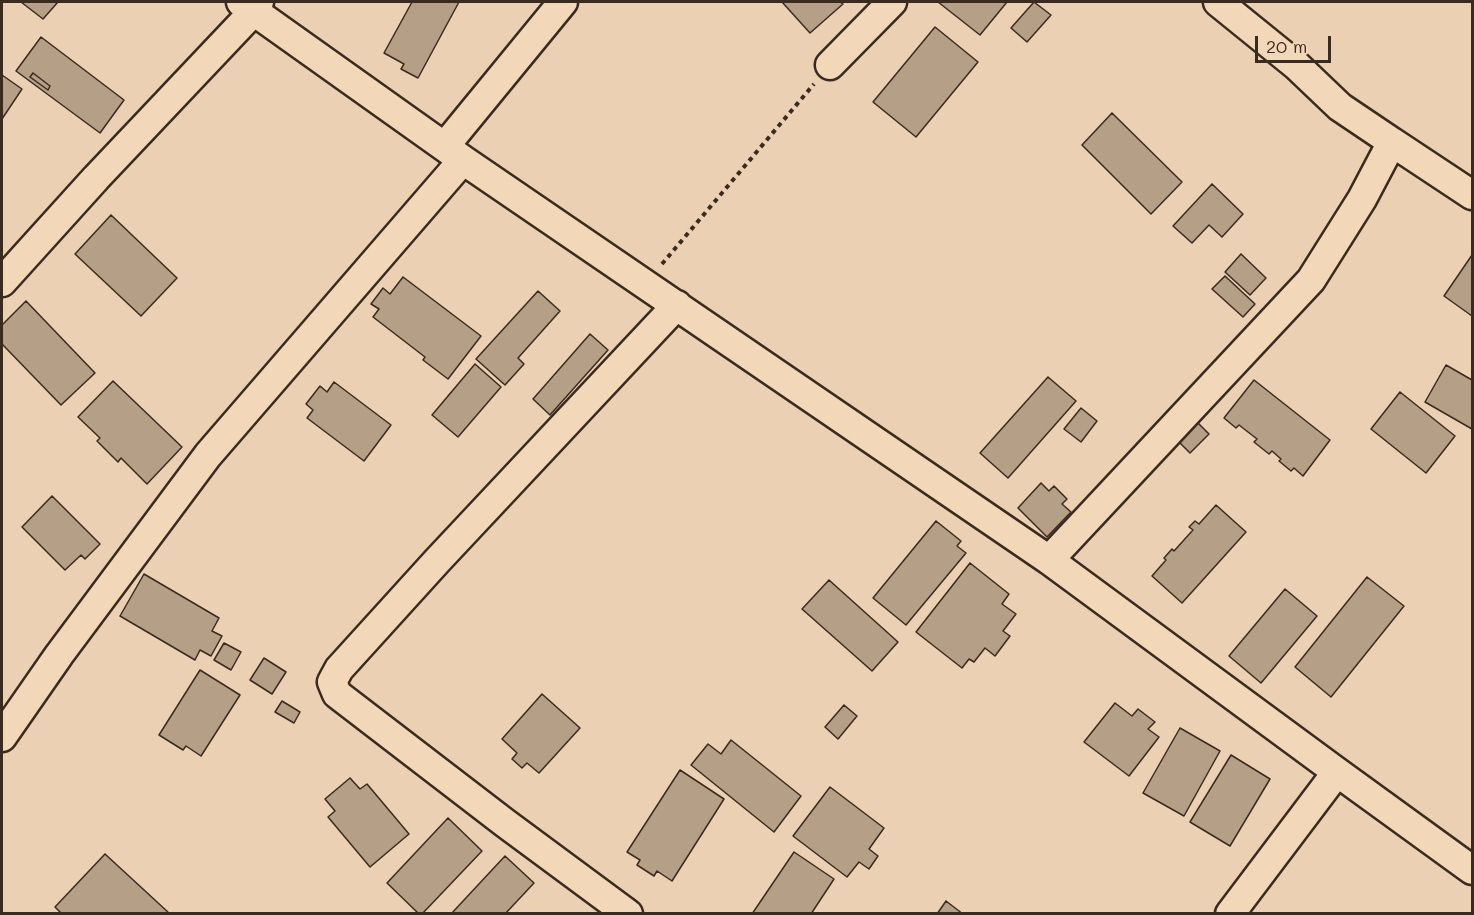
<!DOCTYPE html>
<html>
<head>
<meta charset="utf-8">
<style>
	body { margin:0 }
	#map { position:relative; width:1474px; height:915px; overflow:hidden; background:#ebd0b3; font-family:Mali,sans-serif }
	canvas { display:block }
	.frame { position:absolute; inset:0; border:3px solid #3b2a1e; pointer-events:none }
	.scale { position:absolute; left:1255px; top:36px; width:76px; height:27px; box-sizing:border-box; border:3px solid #3b2a1e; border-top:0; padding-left:8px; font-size:18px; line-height:21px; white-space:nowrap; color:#3b2a1e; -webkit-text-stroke:4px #f2d7b9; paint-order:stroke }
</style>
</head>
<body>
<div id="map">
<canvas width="1474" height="915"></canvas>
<div class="frame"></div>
<div class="scale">20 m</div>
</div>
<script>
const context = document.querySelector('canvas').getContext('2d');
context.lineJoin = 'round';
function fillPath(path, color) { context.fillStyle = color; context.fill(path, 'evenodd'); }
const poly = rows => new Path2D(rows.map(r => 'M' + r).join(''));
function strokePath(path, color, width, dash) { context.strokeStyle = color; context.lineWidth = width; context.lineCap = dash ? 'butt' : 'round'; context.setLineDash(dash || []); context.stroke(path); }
const building = poly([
	[21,2,58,2,43,19,21,2],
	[412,2,459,2,418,78,401,69,404,64,384,53,412,2],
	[782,2,840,2,843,4,810,33,782,2],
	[938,2,1007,2,980,35,938,2],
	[1034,2,1051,15,1027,42,1011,28,1034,2],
	[935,27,978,62,916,137,873,102,935,27],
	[41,37,124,100,100,133,16,71,41,37],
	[33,73,50,86,48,90,30,77,33,73],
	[33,73,50,86,48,90,30,77,33,73],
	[2,75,22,89,2,119,2,75],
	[1112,113,1182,182,1151,214,1082,145,1112,113],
	[1212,184,1243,214,1222,237,1209,225,1192,243,1173,226,1212,184],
	[111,215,177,278,141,316,75,254,111,215],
	[1241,254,1266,278,1250,295,1225,272,1241,254],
	[1472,255,1472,316,1444,296,1472,255],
	[1225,276,1255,304,1243,317,1212,289,1225,276],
	[403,277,481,336,448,379,423,360,425,357,373,317,379,309,371,304,383,288,390,294,403,277],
	[538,291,560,311,518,358,524,364,505,385,476,359,538,291],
	[26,301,95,373,61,405,2,344,2,325,26,301],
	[590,334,608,350,550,415,533,399,590,334],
	[475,364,501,387,458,437,432,415,475,364],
	[1446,365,1472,380,1472,429,1425,402,1446,365],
	[1048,377,1076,401,1008,478,980,453,1048,377],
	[1254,380,1330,440,1303,476,1294,468,1291,471,1279,461,1281,459,1272,451,1269,454,1254,442,1257,439,1239,425,1236,428,1224,418,1254,380],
	[113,381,182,447,147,484,121,458,118,462,97,441,100,438,78,417,113,381],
	[334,382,391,425,364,461,307,418,313,410,306,404,320,386,327,392,334,382],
	[1400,392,1455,436,1426,473,1371,429,1400,392],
	[1081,408,1097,421,1081,442,1064,429,1081,408],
	[1198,423,1209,434,1190,453,1179,442,1198,423],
	[1041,483,1049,491,1054,486,1067,499,1062,504,1071,512,1047,537,1018,508,1041,483],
	[52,496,100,544,85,559,81,555,65,570,22,527,52,496],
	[1216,505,1246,532,1182,603,1152,576,1166,560,1164,558,1172,549,1174,551,1193,530,1189,527,1195,521,1199,524,1216,505],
	[936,521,961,541,957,546,966,553,906,625,873,598,936,521],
	[970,563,1009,594,1002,604,1016,614,1003,631,1010,636,995,656,985,648,974,662,969,659,962,668,916,632,970,563],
	[144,574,219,618,212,631,222,636,211,656,200,650,195,660,120,616,144,574],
	[1367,577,1404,606,1331,697,1295,667,1367,577],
	[829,580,898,642,872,671,802,609,829,580],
	[1285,589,1317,616,1261,683,1229,656,1285,589],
	[224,643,241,652,231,670,214,660,224,643],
	[264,658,286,672,272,694,250,680,264,658],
	[200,670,240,695,201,756,186,746,183,750,159,735,200,670],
	[542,694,580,728,539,773,527,763,522,768,512,759,517,753,502,739,542,694],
	[282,701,300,712,294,723,275,712,282,701],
	[1115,703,1132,716,1138,709,1155,722,1148,729,1159,737,1129,776,1084,742,1115,703],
	[844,705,857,716,838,739,825,727,844,705],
	[1180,728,1220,751,1184,816,1143,793,1180,728],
	[731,740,801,796,774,832,691,765,708,744,721,754,731,740],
	[1231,755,1270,779,1230,846,1190,822,1231,755],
	[680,770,724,799,672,881,657,871,654,876,637,865,640,860,627,852,680,770],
	[350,778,360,789,367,784,409,834,370,867,328,817,335,811,325,799,350,778],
	[830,787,884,828,869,849,878,856,869,869,859,862,847,877,793,836,830,787],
	[448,818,482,851,422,914,419,914,387,883,448,818],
	[794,852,834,879,811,914,752,914,794,852],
	[105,854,169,913,168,914,62,914,55,907,105,854],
	[505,856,534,883,505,914,451,914,505,856],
	[946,901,963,914,937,914,946,901]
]);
fillPath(building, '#b69f87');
strokePath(building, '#3b2a1e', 1.5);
const minor = poly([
	[241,2,463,160,1049,560,1337,772,1472,870],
	[830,65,892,2],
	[1392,142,1472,195],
	[445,146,563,2],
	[2,282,96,178,254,11,259,2],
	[1049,560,1311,280,1362,199,1392,142,1340,107,1297,66,1218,2],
	[2,737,59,655,208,455,463,160],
	[628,914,505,823,337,694,332,682,339,669,437,561,677,305],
	[1230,914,1337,772]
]);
strokePath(minor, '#3b2a1e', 33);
strokePath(poly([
	[662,264,814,84]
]), '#3b2a1e', 4, [4.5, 4.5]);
strokePath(minor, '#f2d7b9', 28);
</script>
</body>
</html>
